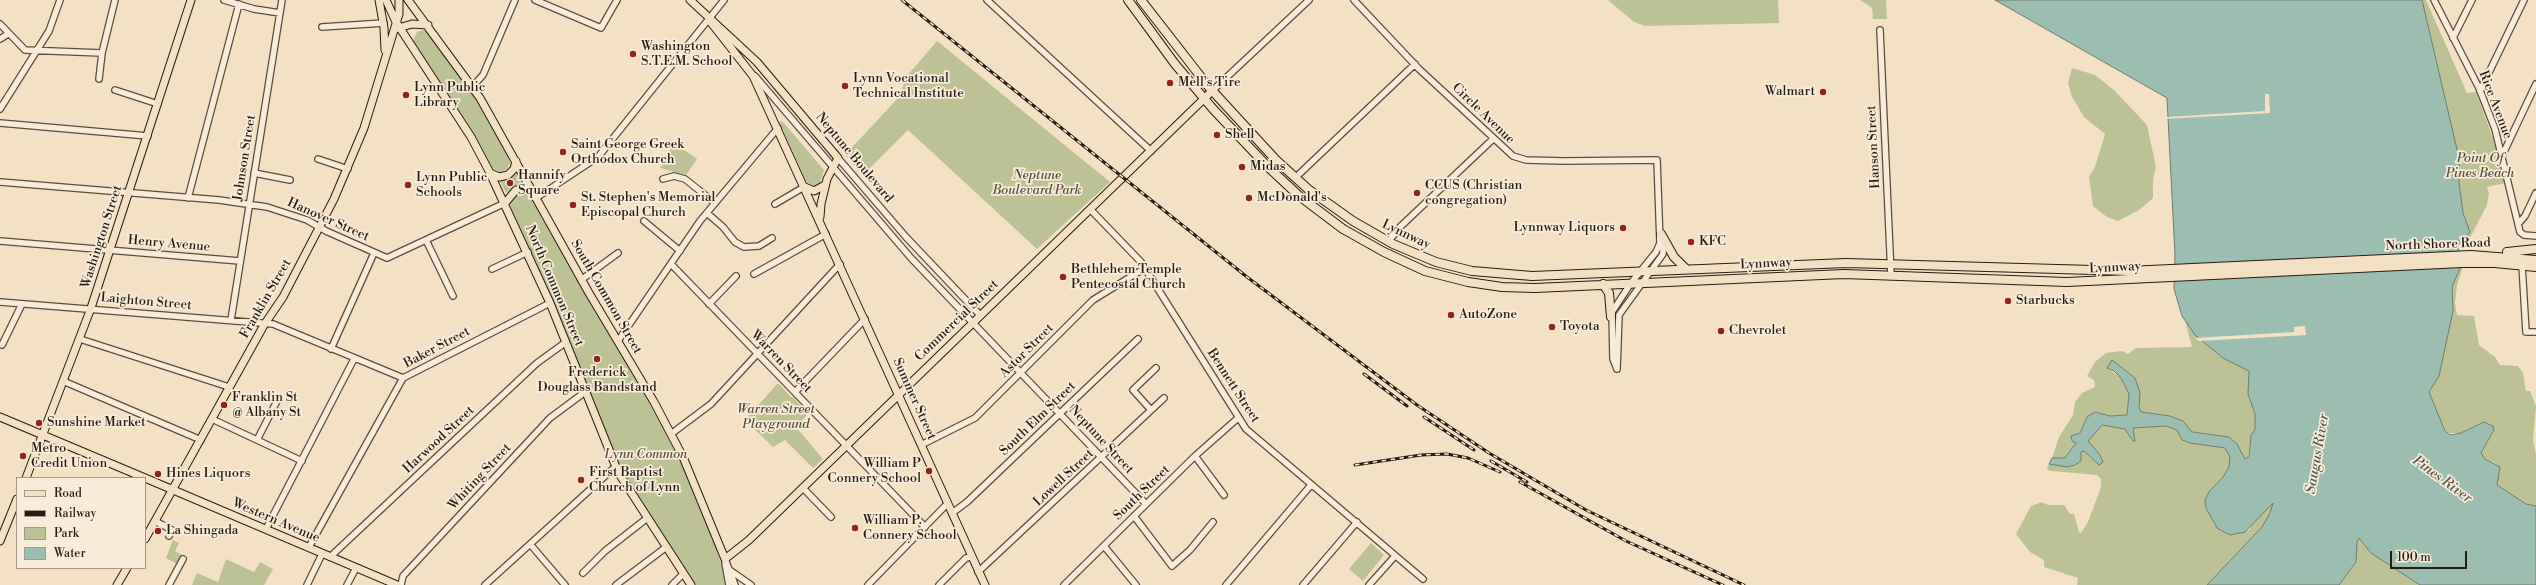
<!DOCTYPE html>
<html>
<head>
<meta charset="utf-8">
<style>
	body { margin:0 }
	#map { position:relative; width:2536px; height:585px; overflow:hidden; background:#f4e1c4; font-family:"Libre Bodoni",serif }
	canvas { display:block }
	.legend { position:absolute; left:16px; top:477px; width:130px; height:92px; box-sizing:border-box; background:#f8ecd9; border:1px solid #a49989; margin:0; padding:5px 7px; list-style:none; font-size:12px; color:#271c12 }
	.legend li { display:flex; align-items:center; gap:8px; height:20px }
	.legend b { width:20px; border:1px solid #a49989 }
	.scale { position:absolute; left:2390px; top:551px; width:77px; height:18px; box-sizing:border-box; border:2px solid #271c12; border-top:0; padding-left:5px; font-size:12px; line-height:14px; white-space:nowrap; color:#271c12; -webkit-text-stroke:3px #f8ecd9; paint-order:stroke }
</style>
</head>
<body>
<div id="map">
<canvas width="2536" height="585"></canvas>
<ul class="legend">
<li><b style="height:5px;background:#f4e1c4"></b>Road</li>
<li><b style="height:5px;background:#271c12"></b>Railway</li>
<li><b style="height:11px;background:#bcc294"></b>Park</li>
<li><b style="height:11px;background:#9cbeb1"></b>Water</li>
</ul>
<div class="scale">100 m</div>
</div>
<script>
const context = document.querySelector('canvas').getContext('2d');
context.lineJoin = 'round';
function fillPath(path, color) { context.fillStyle = color; context.fill(path, 'evenodd'); }
const poly = rows => new Path2D(rows.map(r => 'M' + r).join(''));
function strokePath(path, color, width, dash) { context.strokeStyle = color; context.lineWidth = width; context.lineCap = dash ? 'butt' : 'round'; context.setLineDash(dash || []); context.stroke(path); }
function drawText(font, color, halo, rows, align = 'center') {
  context.font = font + ' "Libre Bodoni",serif'; context.lineWidth = 3.5; context.setLineDash([]); context.textBaseline = 'middle'; context.strokeStyle = halo; context.fillStyle = color; for (const [text, x, y, turn = 0] of rows) {
    context.save(); context.translate(x, y); context.rotate((+turn || 0) * Math.PI / 180); context.textAlign = isNaN(turn) ? turn : align; if (halo) context.strokeText(text, 0, 0); context.fillText(text, 0, 0); context.restore();
  }
}
fillPath(poly([
	[1608,0,1778,0,1779,23,1645,26,1634,22],
	[1860,0,1886,0,1887,19,1873,19,1872,8],
	[2422,0,2426,0,2467,93,2476,92,2498,152,2506,183,2487,187,2489,194,2487,205,2470,238,2458,245,2469,232,2463,213,2459,183,2459,158],
	[423,30,428,32,477,100,509,157,510,164,506,170,499,172,493,169,472,130,413,41,417,32],
	[937,41,1110,182,1037,249,908,130,863,175,845,155,899,97,907,76],
	[2072,68,2095,75,2114,90,2147,125,2156,167,2153,179,2153,198,2139,210,2118,221,2107,217,2093,206,2089,177,2095,167,2105,134,2084,117,2072,97,2068,83],
	[782,121,824,170,820,183,815,187,807,183,779,122],
	[675,143,697,159,686,175,660,168,664,163,662,161],
	[517,172,523,184,513,187,506,193,500,181,510,178],
	[515,193,527,193,531,197,594,309,660,421,694,490,717,550,727,585,695,585,622,472,543,278,510,205],
	[2461,250,2462,270,2457,285,2455,303,2457,315,2474,316,2479,345,2495,357,2500,365,2518,366,2523,373,2526,391,2530,391,2536,406,2533,440,2536,454,2536,506,2526,504,2497,485,2496,477,2499,470,2495,463,2485,459,2481,453,2494,431,2491,424,2484,422,2461,433,2447,433,2432,405,2427,387,2438,251],
	[2184,317,2249,368,2248,394,2255,414,2255,429,2251,436,2248,457,2245,459,2237,444,2229,437,2192,432,2183,421,2170,416,2141,412,2139,408,2140,393,2135,378,2112,360,2107,368,2121,378,2129,394,2127,415,2108,416,2097,412,2086,419,2081,431,2071,440,2076,443,2065,458,2052,458,2059,437,2073,415,2075,402,2082,393,2095,387,2094,380,2087,376,2095,362,2106,353,2122,351,2128,354,2136,348,2192,347],
	[778,383,791,397,793,397,808,414,796,427,823,459,813,468,785,440,773,447,745,420],
	[2102,425,2126,429,2132,440,2134,438,2133,428,2166,426,2177,430,2182,440,2190,443,2225,448,2230,457,2229,467,2223,477,2209,492,2205,500,2214,524,2227,534,2234,535,2249,530,2288,451,2314,498,2253,537,2207,585,2077,585,2078,578,2044,567,2044,560,2030,552,2016,534,2031,506,2042,502,2048,505,2064,505,2070,514,2074,514,2079,532,2081,533,2088,522,2101,487,2101,479,2097,475,2051,471,2047,470,2048,466,2049,464,2067,467,2076,465,2081,461,2081,452,2084,451,2099,465,2103,460,2087,441],
	[2359,538,2371,553,2420,585,2339,585,2354,565,2357,542],
	[173,540,179,543,175,551,182,555,177,564,166,558],
	[1371,543,1384,555,1363,581,1349,569],
	[226,559,254,572,260,562,273,569,264,585,192,585,197,573,218,582]
]), '#bcc294');
const water = poly([
	[1995,0,2422,0,2459,158,2459,183,2463,213,2470,232,2458,246,2460,268,2452,287,2453,311,2439,376,2429,392,2445,431,2450,435,2461,433,2484,422,2493,426,2494,430,2481,453,2485,459,2500,467,2497,485,2526,504,2536,506,2536,585,2420,585,2371,553,2359,538,2357,542,2356,562,2339,585,2207,585,2262,527,2270,513,2273,503,2245,532,2230,535,2217,528,2206,508,2205,500,2209,492,2223,477,2229,467,2230,457,2225,448,2190,443,2182,440,2177,430,2166,426,2133,428,2135,441,2133,441,2125,429,2102,425,2088,441,2100,455,2103,462,2101,464,2099,465,2084,451,2081,452,2081,461,2075,465,2067,467,2049,464,2052,458,2065,458,2076,443,2072,441,2071,436,2080,433,2087,417,2095,412,2110,416,2127,415,2129,394,2121,378,2114,371,2107,368,2112,360,2135,378,2140,393,2139,408,2141,412,2170,416,2183,421,2192,432,2229,437,2237,444,2245,459,2249,456,2251,436,2255,429,2255,414,2248,394,2249,371,2223,358,2195,335,2182,316,2174,289,2175,255,2167,98,1995,0]
]);
fillPath(water, '#9cbeb1');
strokePath(water, '#6d7d71', 1);
fillPath(poly([
	[2265,94,2269,94,2270,113,2166,119,2166,117,2265,111],
	[2305,326,2306,335,2199,341,2195,338,2294,332,2294,327]
]), '#f4e1c4');
const minor = poly([
	[224,0,254,9,280,13],
	[535,0,601,28,617,0],
	[987,0,1151,151],
	[1354,0,1419,69,1513,156,1526,160,1564,161,1657,160,1660,243,1656,252,1631,283,1612,312,1613,359,1617,369],
	[2434,0,2479,88,2495,129,2520,232,2524,235,2536,236],
	[0,24,25,50,102,53],
	[322,27,384,23],
	[1880,30,1891,275],
	[2453,38,2472,0],
	[0,39,8,34],
	[755,76,911,258,1146,504],
	[99,79,102,53,115,0],
	[473,86,483,75,515,0],
	[115,90,158,104],
	[1212,91,1309,0],
	[2480,91,2524,0],
	[0,109,49,31,60,0],
	[0,123,148,136],
	[2502,156,2536,84],
	[838,158,906,237,980,315],
	[318,159,348,169],
	[254,173,290,180],
	[1295,178,1415,64],
	[663,179,674,176,685,179,715,203],
	[0,182,219,200,267,207,307,220,326,231,387,258,505,203],
	[188,198,239,4],
	[536,198,598,157,724,0],
	[775,204,804,187],
	[1090,209,1141,262,1246,429,1423,579],
	[707,213,723,227,735,242,744,247,759,246,772,238],
	[644,221,680,251],
	[2518,224,2525,216,2536,193],
	[426,240,453,296],
	[0,241,240,261],
	[1388,242,1400,227,1493,139],
	[671,264,925,527],
	[2522,265,2526,332,2536,332],
	[492,269,528,252],
	[754,274,826,234],
	[581,280,618,253],
	[0,302,273,324,403,378],
	[709,304,736,276],
	[231,320,282,0],
	[80,339,229,387],
	[618,341,700,221,778,128],
	[2,345,22,304],
	[331,349,374,253],
	[1617,369,1619,315,1663,254,1663,242],
	[403,378,550,303],
	[63,381,201,440],
	[795,392,865,319],
	[1151,410,1133,390,1156,368],
	[212,419,302,461],
	[671,434,711,404,840,264],
	[257,440,277,401],
	[921,445,975,418,1093,300,1145,268],
	[1195,456,1224,495],
	[803,488,831,517],
	[952,513,967,502,1138,339],
	[1134,516,1172,566,1190,550,1213,522],
	[155,521,172,530,169,536],
	[266,529,354,359],
	[530,544,565,585],
	[1104,546,1136,585],
	[309,547,403,378],
	[330,557,537,363,566,342],
	[725,559,735,585],
	[725,563,729,585],
	[731,571,751,585],
	[978,572,1164,398],
	[583,573,605,551,646,519],
	[169,585,183,559],
	[307,585,322,554],
	[347,585,356,568],
	[401,585,403,576,550,418,585,392],
	[485,585,615,467],
	[616,585,665,548],
	[672,585,683,574],
	[868,585,947,504],
	[939,585,966,558,971,557],
	[1064,585,1195,456,1238,418],
	[1226,585,1311,485],
	[1303,585,1357,522],
	[1369,585,1395,556]
]);
const major = poly([
	[379,0,384,28,385,50],
	[386,0,396,22,471,137,489,171,550,303,618,472,691,585],
	[408,0,480,98,589,293,654,402,683,457,725,559,749,540,1212,91],
	[690,0,757,62,838,158,827,179,821,204,820,217],
	[709,20,753,76,985,585],
	[395,29,412,24,428,25],
	[490,173,499,177,508,175,514,169,516,161],
	[805,187,814,191,825,185],
	[505,203,516,190,532,190],
	[0,417,145,478],
	[26,478,91,308,191,0],
	[145,478,397,585],
	[145,539,264,325,283,297,334,199,364,128,399,14,399,0],
	[0,541,17,499],
	[117,585,127,568]
]);
const highway = poly([
	[1128,0,1175,64,1213,109,1267,166,1298,195,1343,229,1384,252,1425,271,1468,282,1502,287,1535,288,1844,274,2067,282,2462,263,2495,263,2536,267],
	[1141,0,1208,86,1276,160,1308,189,1353,221,1393,244,1436,262,1472,271,1532,276,1846,263,2128,271,2471,255,2536,260],
	[1661,234,1674,257,1686,269],
	[2507,252,2536,249],
	[1603,284,1609,293,1611,317]
]);
strokePath(minor, '#5a4d3e', 8);
strokePath(major, '#271c12', 9);
strokePath(highway, '#271c12', 10);
strokePath(minor, '#f8ecd9', 5.5);
strokePath(major, '#f4e1c4', 7);
strokePath(highway, '#f4e1c4', 8);
const rail = poly([
	[902,0,1247,277,1417,405,1489,453,1586,510,1744,585],
	[1364,374,1407,406],
	[1424,417,1474,450],
	[1491,461,1527,482],
	[1355,465,1421,455,1447,454,1468,458,1500,472],
	[1520,482,1626,541,1723,585]
]);
strokePath(rail, '#271c12', 3);
strokePath(rail, '#f8ecd9', 1.5, [4.5]);
for (const [x, y, r, color] of [
	[633,54,4,"#8f2418"],
	[1170,83,4,"#8f2418"],
	[845,86,4,"#8f2418"],
	[1823,92,4,"#8f2418"],
	[406,95,4,"#8f2418"],
	[1217,135,4,"#8f2418"],
	[563,152,4,"#8f2418"],
	[1242,167,4,"#8f2418"],
	[510,183,4,"#8f2418"],
	[408,185,4,"#8f2418"],
	[1417,193,4,"#8f2418"],
	[1249,198,4,"#8f2418"],
	[573,205,4,"#8f2418"],
	[1623,228,4,"#8f2418"],
	[1691,242,4,"#8f2418"],
	[1063,277,4,"#8f2418"],
	[2008,301,4,"#8f2418"],
	[1451,315,4,"#8f2418"],
	[1552,327,4,"#8f2418"],
	[1721,331,4,"#8f2418"],
	[597,359,4,"#8f2418"],
	[224,405,4,"#8f2418"],
	[39,423,4,"#8f2418"],
	[23,456,4,"#8f2418"],
	[929,471,4,"#8f2418"],
	[158,474,4,"#8f2418"],
	[581,480,4,"#8f2418"],
	[855,528,4,"#8f2418"],
	[158,531,4,"#8f2418"]
]) { const dot = new Path2D(); dot.arc(x, y, r, 0, 2 * Math.PI); context.fillStyle = color; context.fill(dot); strokePath(dot, '#f8ecd9', 1.5); }
drawText('13px', '#271c12', '#f8ecd9', [
	["Washington",641,47],
	["S.T.E.M. School",641,62],
	["Lynn Vocational",853,79],
	["Technical Institute",853,94],
	["Mell's Tire",1178,83],
	["Lynn Public",414,88],
	["Library",414,103],
	["Walmart",1815,92,"right"],
	["Shell",1225,135],
	["Saint George Greek",571,145],
	["Orthodox Church",571,160],
	["Midas",1250,167],
	["Hannify",518,176],
	["Square",518,191],
	["Lynn Public",416,178],
	["Schools",416,193],
	["CCUS (Christian",1425,186],
	["congregation)",1425,201],
	["St. Stephen's Memorial",581,198],
	["Episcopal Church",581,213],
	["McDonald's",1257,198],
	["Lynnway Liquors",1615,228,"right"],
	["KFC",1699,242],
	["Bethlehem Temple",1071,270],
	["Pentecostal Church",1071,285],
	["Starbucks",2016,301],
	["AutoZone",1459,315],
	["Toyota",1560,327],
	["Chevrolet",1729,331],
	["Frederick",597,373,"center"],
	["Douglass Bandstand",597,388,"center"],
	["Franklin St",232,398],
	["@ Albany St",232,413],
	["Sunshine Market",47,423],
	["Metro",31,449],
	["Credit Union",31,464],
	["William P",921,464,"right"],
	["Connery School",921,479,"right"],
	["First Baptist",589,473],
	["Church of Lynn",589,488],
	["Hines Liquors",166,474],
	["William P.",863,521],
	["Connery School",863,536],
	["La Shingada",166,531]
], 'left');
drawText('13px', '#271c12', '#f8ecd9', [
	["Rice Avenue",2495,105,69],
	["Circle Avenue",1483,114,44],
	["Hanson Street",1874,147,-93],
	["Johnson Street",245,158,-81],
	["Neptune Boulevard",854,158,50],
	["Hanover Street",328,220,24],
	["Lynnway",1406,235,25],
	["Washington Street",102,237,-72],
	["Henry Avenue",169,244,5],
	["North Shore Road",2438,245,-2],
	["Lynnway",1766,264,-3],
	["Lynnway",2115,268,-3],
	["North Common Street",554,286,67],
	["South Common Street",606,297,60],
	["Franklin Street",266,299,-60],
	["Laighton Street",146,302,5],
	["Commercial Street",957,321,-44],
	["Baker Street",437,348,-28],
	["Astor Street",1027,351,-45],
	["Warren Street",781,362,46],
	["Bennett Street",1233,386,57],
	["Summer Street",914,399,66],
	["South Elm Street",1038,419,-44],
	["Harwood Street",439,440,-43],
	["Neptune Street",1101,440,47],
	["Whiting Street",480,477,-47],
	["Lowell Street",1064,478,-43],
	["South Street",1142,493,-44],
	["Western Avenue",276,521,23]
]);
drawText('italic 13px', '#544e39', '#f8ecd9', [
	["Point Of",2480,159],
	["Pines Beach",2480,174],
	["Neptune",1037,176],
	["Boulevard Park",1037,191],
	["Warren Street",776,410],
	["Playground",776,425],
	["Lynn Common",646,455]
]);
drawText('italic 14px', '#50554a', '#f8ecd9', [
	["Saugus River",2318,454,-80],
	["Pines River",2442,480,36]
]);
</script>
</body>
</html>
